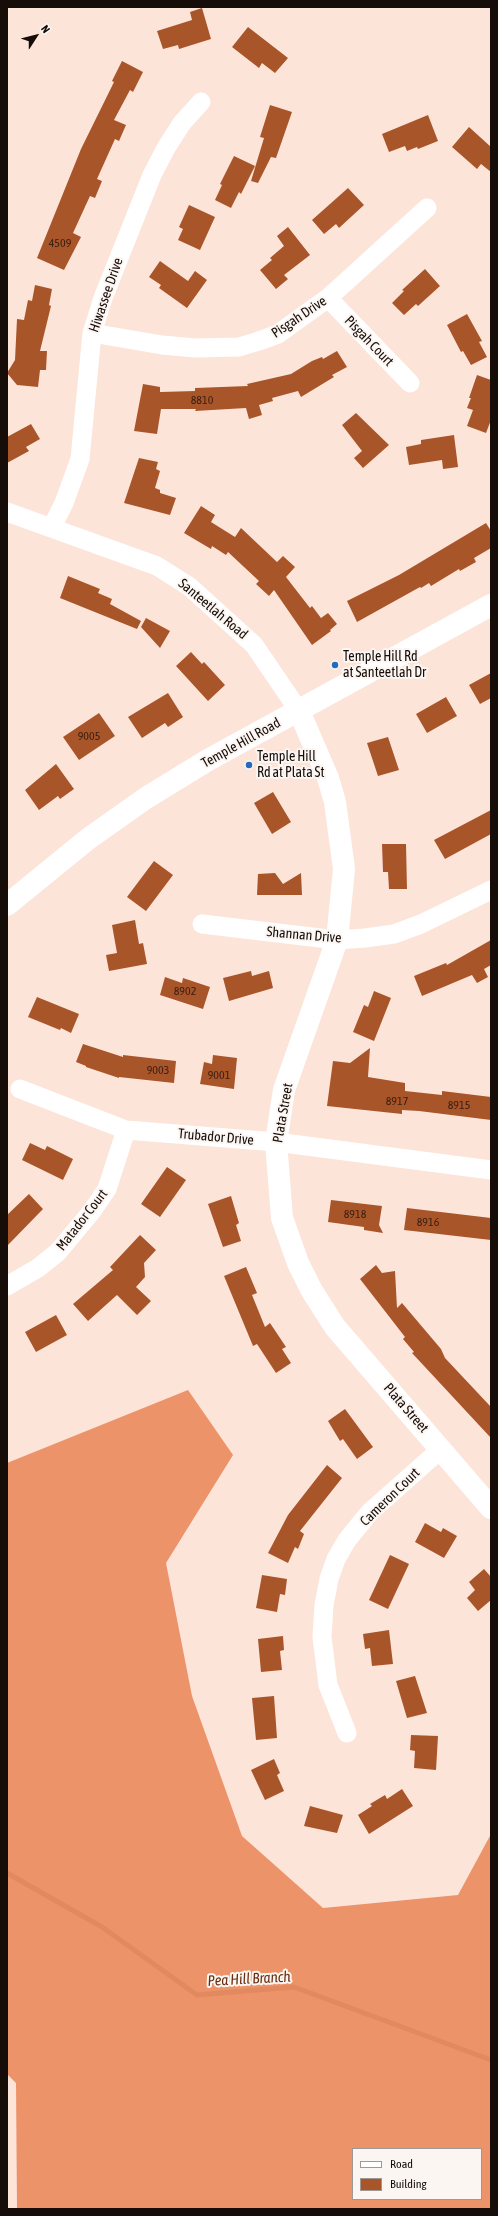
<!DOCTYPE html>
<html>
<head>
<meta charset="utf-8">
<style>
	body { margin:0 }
	#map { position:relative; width:498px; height:2216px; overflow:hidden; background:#fde4d9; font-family:"Asap Condensed",sans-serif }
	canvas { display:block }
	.frame { position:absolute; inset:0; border:8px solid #160c08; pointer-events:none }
	.legend { position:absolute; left:352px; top:2148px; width:130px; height:52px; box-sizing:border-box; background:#fcf6f3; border:1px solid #a09895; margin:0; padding:5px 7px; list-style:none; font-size:12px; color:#160c08 }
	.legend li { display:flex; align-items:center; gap:8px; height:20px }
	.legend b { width:20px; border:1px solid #a09895 }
	.north { position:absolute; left:16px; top:16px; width:40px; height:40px; -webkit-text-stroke:3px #fcf6f3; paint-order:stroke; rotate:54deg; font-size:11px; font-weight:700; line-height:16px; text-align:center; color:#160c08 }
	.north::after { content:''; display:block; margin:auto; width:14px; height:18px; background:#160c08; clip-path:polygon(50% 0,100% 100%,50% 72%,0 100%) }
</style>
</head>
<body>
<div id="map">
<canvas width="498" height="2216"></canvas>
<div class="frame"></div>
<ul class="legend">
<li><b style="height:5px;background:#fff"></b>Road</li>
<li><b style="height:11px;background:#a9552a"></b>Building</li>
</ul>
<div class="north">N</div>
</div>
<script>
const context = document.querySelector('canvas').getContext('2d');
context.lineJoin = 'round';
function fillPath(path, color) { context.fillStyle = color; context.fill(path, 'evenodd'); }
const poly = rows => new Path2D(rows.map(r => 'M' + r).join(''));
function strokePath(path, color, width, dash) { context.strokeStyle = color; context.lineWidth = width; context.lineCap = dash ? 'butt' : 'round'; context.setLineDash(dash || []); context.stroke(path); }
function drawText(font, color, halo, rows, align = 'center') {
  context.font = font + ' "Asap Condensed",sans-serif'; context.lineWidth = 4; context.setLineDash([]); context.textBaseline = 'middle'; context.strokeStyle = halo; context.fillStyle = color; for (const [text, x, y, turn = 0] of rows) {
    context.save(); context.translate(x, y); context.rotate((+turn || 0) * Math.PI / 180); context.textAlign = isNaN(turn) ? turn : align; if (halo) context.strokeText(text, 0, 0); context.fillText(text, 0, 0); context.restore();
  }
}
fillPath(poly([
	[188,1390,233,1455,166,1563,192,1696,242,1836,323,1908,458,1895,491,1834,491,2209,17,2209,16,2083,7,2074,7,1463],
	[353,2149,481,2149,481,2199,353,2199]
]), '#ed9369');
strokePath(poly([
	[7,1873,102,1927,197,1995,294,1987,491,2060]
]), '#e2895f', 5);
fillPath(poly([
	[202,8,211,39,179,49,178,45,163,49,157,31,192,20,190,12],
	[248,27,288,58,275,73,262,63,259,68,232,47],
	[122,61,143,72,133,92,130,90,114,120,126,125,119,141,115,139,97,179,102,181,95,198,90,196,73,233,81,237,64,270,37,258,81,149,114,82,112,81],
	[270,105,292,112,276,158,271,157,258,183,251,181,264,138,260,137],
	[428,115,438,141,418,149,417,147,407,151,405,146,389,152,382,134],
	[469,127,491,147,491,172,481,164,477,169,452,147],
	[234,156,255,166,241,194,239,192,231,208,215,200,222,185,220,184],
	[348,188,364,205,339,228,336,224,324,234,312,220],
	[189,205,215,217,200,250,178,240,183,229,179,227],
	[288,227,310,255,284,275,288,279,276,289,260,270,272,260,270,258,284,246,277,236],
	[160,261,188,281,195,271,207,280,187,308,159,288,161,285,149,277],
	[425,269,440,286,418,306,416,304,404,315,392,303,404,291,402,290],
	[35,285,52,289,49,305,51,306,40,351,47,351,46,370,40,370,38,387,17,385,7,373,15,360,17,319,24,320,28,300,32,301],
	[467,314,482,341,479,342,487,357,471,365,463,351,461,352,447,325],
	[337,351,347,367,332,375,334,377,301,397,298,391,272,398,273,401,259,405,262,415,249,419,246,408,195,411,196,409,161,409,157,434,134,431,143,384,160,387,160,392,195,391,195,388,248,386,247,384,291,374,312,361,322,357,323,359],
	[477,375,491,380,491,420,486,433,467,426,473,410,467,408,471,398,469,398],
	[356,413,389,445,363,468,354,458,362,451,342,425],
	[31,424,40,439,26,447,29,451,7,463,7,437],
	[454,435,458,467,443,469,442,460,409,465,406,447,421,444,421,440],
	[139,458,158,462,156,469,160,471,155,488,160,490,160,493,176,498,170,515,124,503],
	[201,506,215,515,211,522,235,537,241,528,277,562,283,556,295,567,286,577,310,608,312,606,321,618,328,613,337,624,330,630,331,631,312,645,274,590,269,596,256,584,259,581,228,552,226,555,212,546,211,549,184,533],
	[486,523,491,531,491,548,474,558,476,562,460,571,459,569,431,586,429,583,421,588,420,587,357,622,347,601,399,575],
	[68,576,100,589,98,593,112,599,110,604,141,621,137,629,60,598],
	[146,618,170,631,160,648,141,627],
	[191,652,202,664,204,662,225,685,208,701,176,666],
	[491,673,491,698,480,704,469,685],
	[168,693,183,717,168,727,165,723,142,738,128,717],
	[446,697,457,716,427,733,416,714],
	[99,713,115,736,79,760,63,737],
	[388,737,399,770,378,776,367,743],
	[56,764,74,789,60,799,58,796,39,810,25,790],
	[273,792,291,822,272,834,254,803],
	[491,810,491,834,445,859,434,840],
	[382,844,406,844,407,889,389,889,388,872,383,872],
	[154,861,173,875,146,911,127,897],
	[275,873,283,884,301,873,302,895,257,895,258,874],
	[135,920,139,944,143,943,147,964,109,971,106,955,117,953,112,925],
	[491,940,491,965,484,969,488,977,477,983,472,975,422,996,414,976,446,963,447,965],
	[251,971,252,976,269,971,273,988,229,1001,223,978],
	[165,977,182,983,183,978,210,987,203,1009,160,995],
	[374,991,391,998,374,1041,353,1032,364,1005,368,1007],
	[37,997,79,1014,71,1033,61,1028,60,1030,28,1017],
	[83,1044,123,1057,123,1055,176,1061,174,1083,119,1077,119,1078,86,1067,86,1066,76,1062],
	[370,1048,368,1077,405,1083,405,1091,442,1095,442,1091,491,1097,491,1120,419,1111,402,1110,402,1114,327,1106,333,1061,350,1063],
	[213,1055,237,1058,234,1089,200,1084,204,1062,212,1064],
	[30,1143,45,1150,47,1146,73,1159,63,1180,22,1160],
	[167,1167,186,1180,160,1217,141,1204],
	[29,1194,43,1209,7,1246,7,1215],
	[231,1196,239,1223,236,1225,241,1241,223,1247,208,1204],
	[331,1200,382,1206,379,1225,383,1233,364,1230,364,1227,328,1222],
	[407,1208,491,1218,491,1240,404,1230],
	[140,1235,156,1250,144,1263,145,1277,136,1287,151,1301,137,1315,117,1295,88,1321,73,1304,113,1270,110,1267],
	[376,1265,382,1273,395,1271,397,1308,402,1303,441,1349,445,1358,491,1407,491,1438,412,1353,414,1352,403,1339,405,1337,360,1279],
	[246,1267,257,1293,252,1295,265,1327,270,1323,286,1347,282,1349,291,1363,276,1373,257,1344,253,1346,224,1276],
	[56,1315,67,1335,36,1352,25,1332],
	[345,1409,373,1447,357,1459,343,1439,340,1441,328,1421],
	[327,1465,342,1478,300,1531,304,1534,298,1549,295,1547,288,1563,268,1553,288,1515],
	[425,1523,441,1532,443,1528,457,1536,444,1558,415,1542],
	[390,1555,409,1564,388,1609,369,1600],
	[484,1569,491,1577,491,1600,478,1611,467,1598,475,1590,469,1582],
	[262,1575,287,1579,285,1595,280,1594,277,1612,256,1608],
	[389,1630,393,1664,372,1666,370,1648,365,1649,363,1634],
	[283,1636,284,1650,280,1651,282,1670,261,1672,258,1639],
	[415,1676,427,1713,407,1718,396,1681],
	[274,1696,277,1738,256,1740,252,1698],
	[411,1735,438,1736,436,1770,414,1768,415,1751,410,1750],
	[274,1759,280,1773,277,1775,284,1791,265,1800,251,1770],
	[402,1789,413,1806,369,1834,358,1815,372,1806,370,1804,385,1795,387,1799],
	[310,1806,343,1815,337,1833,304,1826]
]), '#a9552a');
strokePath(poly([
	[328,298,410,383],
	[92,333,162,345,195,348,239,347,259,341,278,334,328,298,427,208],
	[7,512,157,566,190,587,254,645,299,711],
	[52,527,64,503,80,459,92,333,103,298,152,175,166,148,182,123,201,102],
	[202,924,337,940,365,938,394,934,421,924,491,890],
	[20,1089,126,1130,276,1142,491,1170],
	[7,1286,38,1268,58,1252,92,1211,107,1189,126,1130],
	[347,1733,328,1685,322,1637,324,1605,329,1579,336,1559,347,1540,370,1512,441,1449]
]), '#fff', 19);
strokePath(poly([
	[299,711,328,778,335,802,344,869,337,940,284,1090,276,1142,282,1218,298,1263,312,1291,335,1327,491,1508],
	[7,905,88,839,146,798,208,760,491,605]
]), '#fff', 22);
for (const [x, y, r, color] of [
	[335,665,4,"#2769ba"],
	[249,765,4,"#2769ba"]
]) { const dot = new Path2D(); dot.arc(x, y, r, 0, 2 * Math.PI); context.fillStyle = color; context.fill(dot); strokePath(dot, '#fcf6f3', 1.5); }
drawText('12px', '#3b1e10', null, [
	["4509",60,243],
	["8810",202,400],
	["9005",89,736],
	["8902",185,991],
	["9003",158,1070],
	["9001",219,1075],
	["8917",397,1101],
	["8915",459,1105],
	["8918",355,1214],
	["8916",428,1222]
]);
drawText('14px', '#160c08', '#fcf6f3', [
	["Hiwassee Drive",106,295,-71],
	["Pisgah Drive",299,317,-34],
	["Pisgah Court",369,341,46],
	["Santeetlah Road",213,609,40],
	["Temple Hill Road",241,743,-29],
	["Shannan Drive",304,935,5],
	["Plata Street",283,1113,-80],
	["Trubador Drive",216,1137,5],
	["Matador Court",82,1220,-52],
	["Plata Street",406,1408,49],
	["Cameron Court",390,1497,-44]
]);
drawText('14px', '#160c08', '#fcf6f3', [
	["Temple Hill Rd",343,657],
	["at Santeetlah Dr",343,673],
	["Temple Hill",257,757],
	["Rd at Plata St",257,773]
], 'left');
drawText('italic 15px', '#672d0f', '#fcf6f3', [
	["Pea Hill Branch",249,1979,-3]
]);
</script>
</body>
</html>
